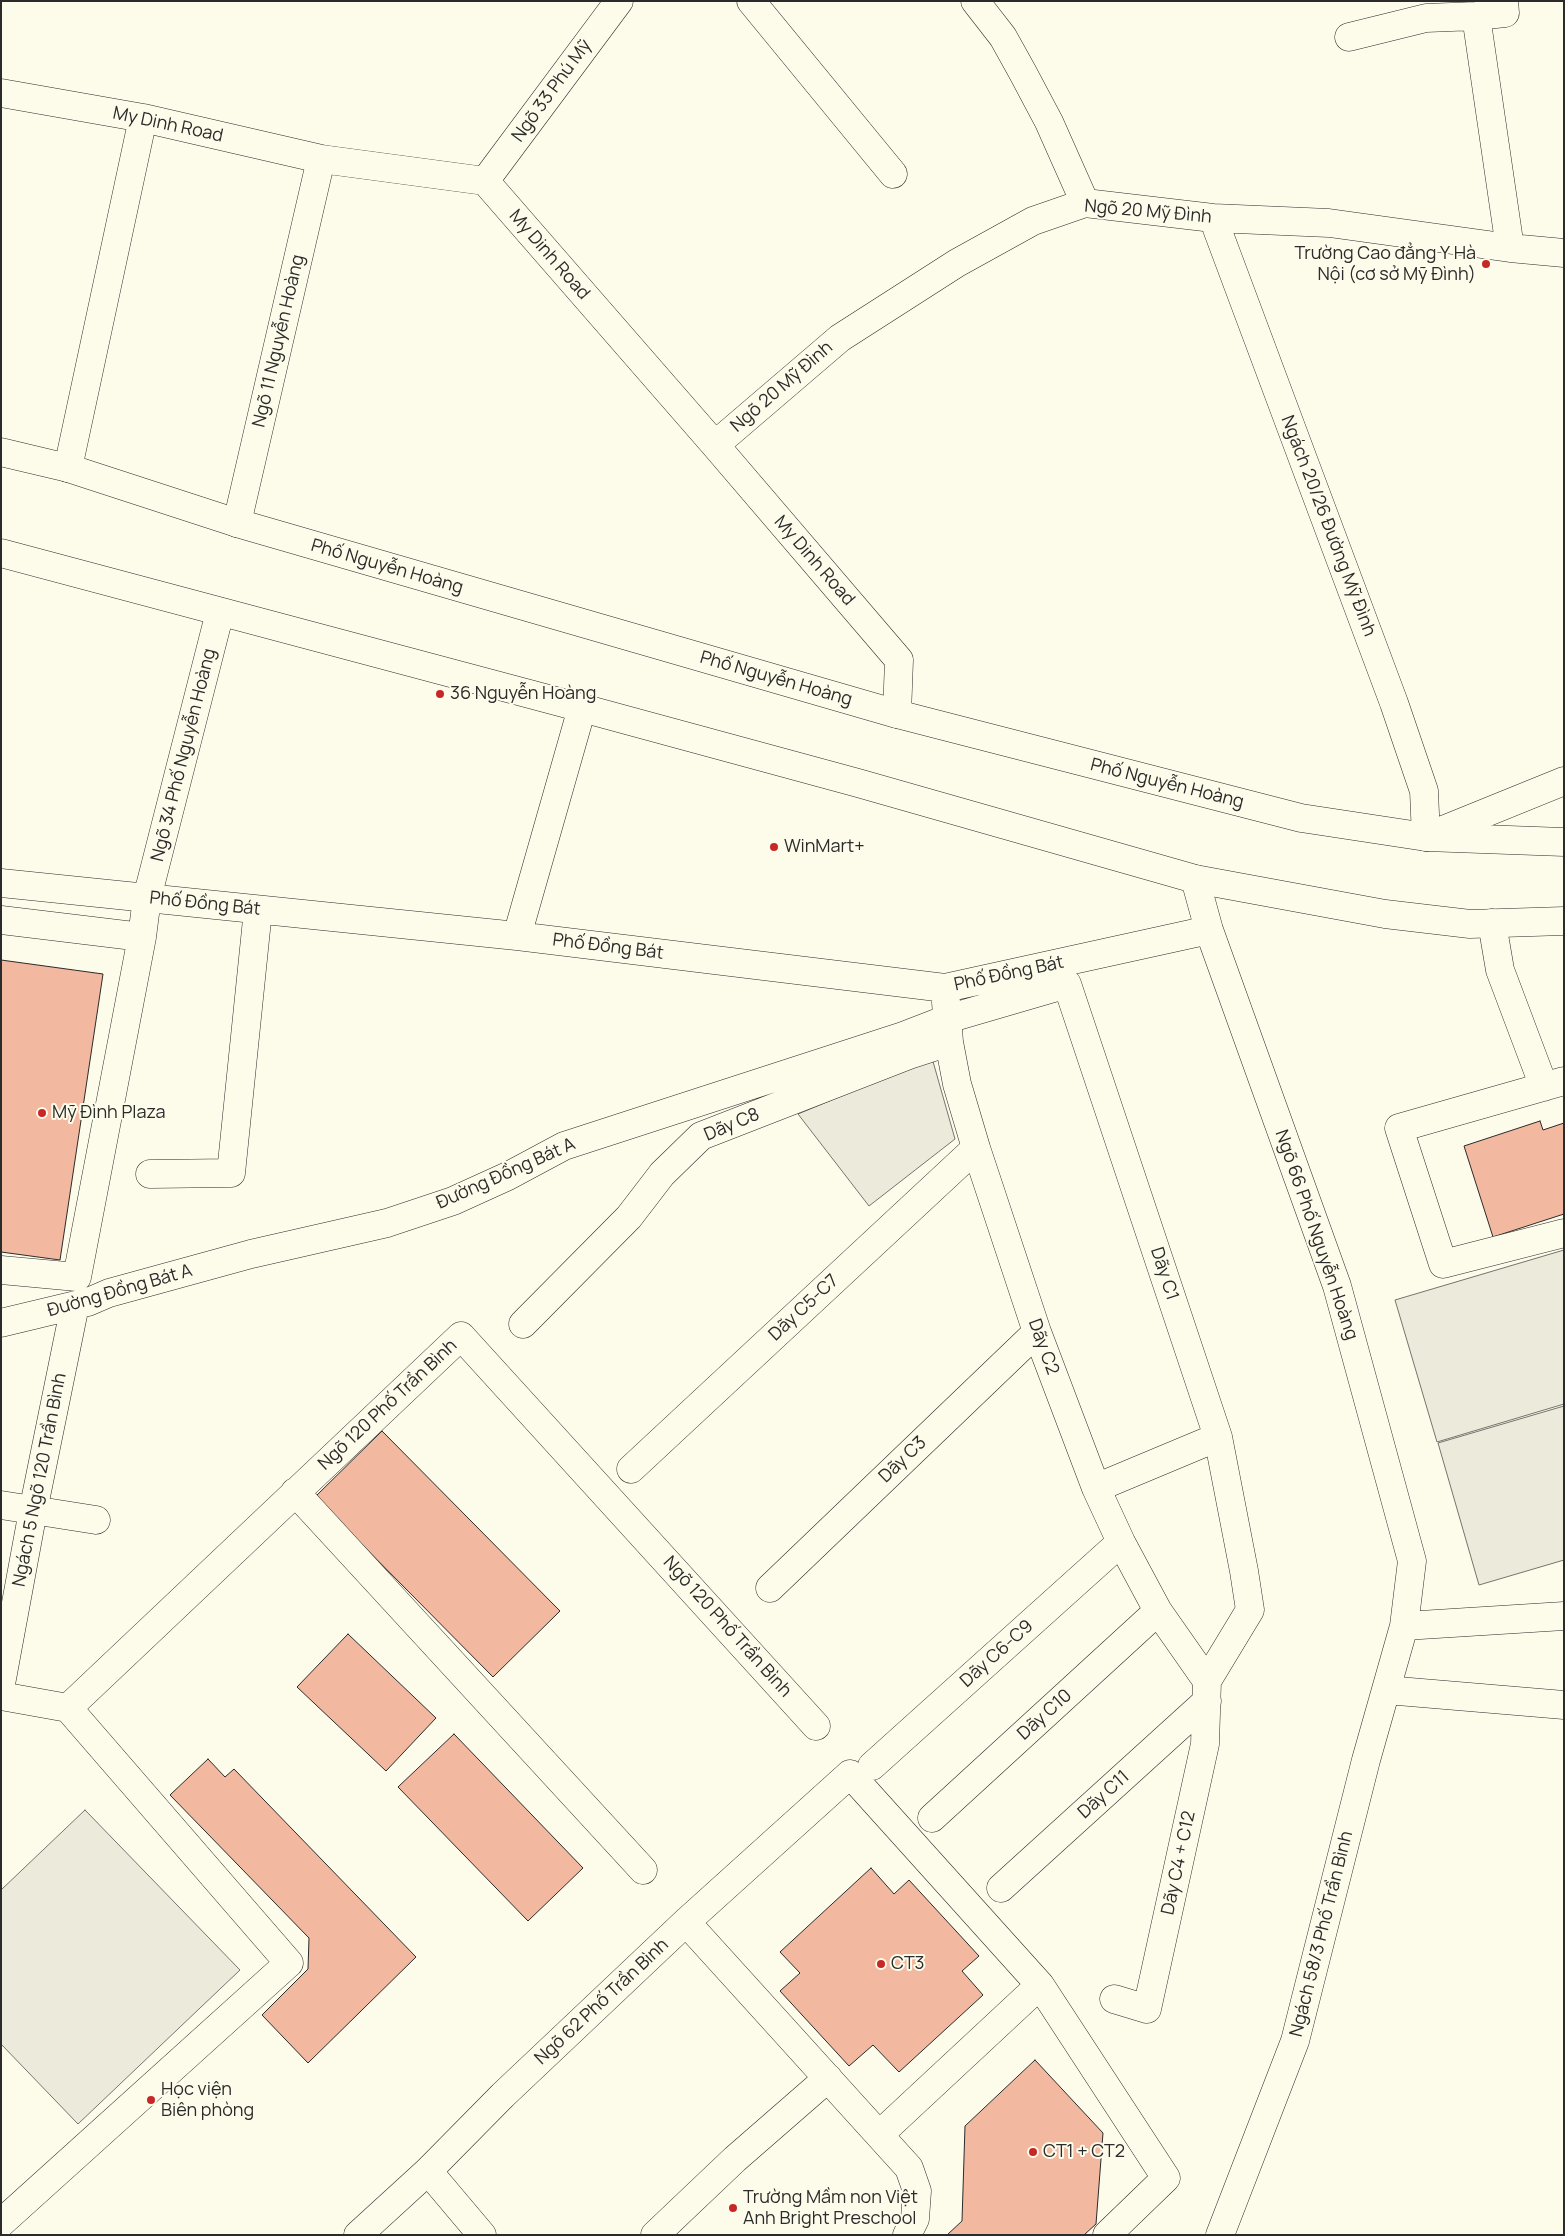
<!DOCTYPE html>
<html>
<head>
<meta charset="utf-8">
<style>
	body { margin:0 }
	#map { position:relative; width:1565px; height:2236px; overflow:hidden; background:#fdfbea; font-family:Manrope,sans-serif }
	canvas { display:block }
	.frame { position:absolute; inset:0; border:2px solid #2b2b2b; pointer-events:none }
</style>
</head>
<body>
<div id="map">
<canvas width="1565" height="2236"></canvas>
<div class="frame"></div>
</div>
<script>
const context = document.querySelector('canvas').getContext('2d');
context.lineJoin = 'round';
function fillPath(path, color) { context.fillStyle = color; context.fill(path, 'evenodd'); }
const poly = rows => new Path2D(rows.map(r => 'M' + r).join(''));
function strokePath(path, color, width, dash) { context.strokeStyle = color; context.lineWidth = width; context.lineCap = dash ? 'butt' : 'round'; context.setLineDash(dash || []); context.stroke(path); }
function drawText(font, color, halo, rows, align = 'center') {
  context.font = font + ' Manrope,sans-serif'; context.lineWidth = 4; context.setLineDash([]); context.textBaseline = 'middle'; context.strokeStyle = halo; context.fillStyle = color; for (const [text, x, y, turn = 0] of rows) {
    context.save(); context.translate(x, y); context.rotate((+turn || 0) * Math.PI / 180); context.textAlign = isNaN(turn) ? turn : align; if (halo) context.strokeText(text, 0, 0); context.fillText(text, 0, 0); context.restore();
  }
}
const green = poly([
	[932,1058,955,1139,869,1206,798,1114,932,1058],
	[1564,1250,1564,1404,1437,1442,1395,1300,1564,1250],
	[1564,1406,1564,1560,1479,1585,1438,1443,1564,1406],
	[85,1810,240,1970,78,2124,1,2044,1,1890,85,1810]
]);
fillPath(green, '#ecebdb');
strokePath(green, '#74746e', 1);
const building = poly([
	[1,960,103,974,60,1260,1,1252,1,960],
	[1540,1121,1543,1130,1564,1123,1564,1214,1493,1237,1464,1146,1540,1121],
	[382,1431,560,1611,493,1677,315,1497,382,1431],
	[348,1634,436,1718,386,1771,297,1687,348,1634],
	[454,1734,583,1868,528,1921,398,1787,454,1734],
	[208,1759,225,1777,234,1769,416,1957,308,2063,262,2015,308,1969,309,1938,170,1795,208,1759],
	[871,1868,894,1894,909,1880,979,1956,962,1971,983,1995,899,2072,873,2045,849,2066,780,1991,800,1973,780,1952,871,1868],
	[1035,2060,1103,2133,1096,2224,1084,2235,947,2235,962,2221,965,2126,1035,2060]
]);
fillPath(building, '#f2b8a0');
strokePath(building, '#2b2b2b', 1);
const minor = poly([
	[751,1,893,174],
	[975,1,1003,37,1023,73,1049,122,1085,203],
	[1476,16,1510,248],
	[1349,37,1426,18,1476,16,1505,13,1504,1],
	[1,93,143,118,321,159,485,181,715,445,899,660,897,714],
	[485,181,619,1],
	[1213,218,1394,703,1424,791,1426,837,1564,781],
	[715,445,840,338,957,263,1033,221,1085,203,1213,218,1329,223,1510,248,1564,253],
	[68,468,143,118],
	[237,523,321,159],
	[1195,879,1209,930,1337,1286,1412,1561,1404,1626,1366,1760,1295,2041,1220,2235],
	[1,883,517,936,945,988,1209,930],
	[1,920,142,937],
	[1492,923,1500,970,1544,1087],
	[517,936,582,708],
	[946,1002,949,1042,957,1084,976,1148,1037,1332,1096,1488,1121,1542,1158,1611,1207,1681],
	[1564,1081,1399,1128,1443,1264,1564,1233],
	[150,1174,231,1173,258,910],
	[1,1270,77,1277,142,937,147,898,220,612],
	[1,1323,88,1302,109,1293,251,1254,387,1223,453,1201,508,1176,564,1146,903,1036,947,1019,1067,984,1218,1437,1244,1571,1250,1610,1207,1681,1205,1744,1147,2009,1114,1999],
	[523,1324,629,1217,662,1174,701,1136,909,1055,949,1042],
	[631,1469,976,1148],
	[1096,1488,1218,1437],
	[295,1492,643,1870],
	[1,1505,96,1520],
	[770,1588,1037,1332],
	[1404,1626,1564,1616],
	[1,1684,33,1511,75,1305],
	[1386,1690,1564,1705],
	[1,1696,68,1708,461,1336,816,1726],
	[872,1766,1121,1542],
	[932,1818,1158,1611],
	[1001,1888,1207,1701],
	[686,1922,909,2168,917,2191,915,2219,907,2235],
	[880,2134,1040,1985],
	[428,2171,482,2235],
	[1,2223,289,1963,68,1708],
	[358,2235,428,2171,503,2095,686,1922,850,1774,1040,1985,1166,2178,1107,2235],
	[655,2235,735,2159,828,2078]
]);
const major = poly([
	[1,452,68,468,237,523,897,714,1301,818,1426,837,1564,842],
	[1,553,582,708,858,783,1195,879,1385,914,1470,924,1564,921]
]);
strokePath(minor, '#2b2b2b', 29);
strokePath(major, '#2b2b2b', 29);
strokePath(minor, '#fdfbea', 28);
strokePath(major, '#fdfbea', 28);
for (const [x, y, r, color] of [
	[1486,264,5,"#c62828"],
	[440,694,5,"#c62828"],
	[774,847,5,"#c62828"],
	[42,1113,5,"#c62828"],
	[881,1964,5,"#c62828"],
	[151,2100,5,"#c62828"],
	[1033,2152,5,"#c62828"],
	[733,2208,5,"#c62828"]
]) { const dot = new Path2D(); dot.arc(x, y, r, 0, 2 * Math.PI); context.fillStyle = color; context.fill(dot); strokePath(dot, '#fdfbea', 2); }
drawText('18px', '#2b2b2b', '#fdfbea', [
	["Ngõ 33 Phú Mỹ",552,91,-54],
	["My Dinh Road",168,125,12],
	["Ngõ 20 Mỹ Đình",1148,212,5],
	["My Dinh Road",549,255,49],
	["Ngõ 11 Nguyễn Hoàng",279,341,-77],
	["Ngõ 20 Mỹ Đình",782,387,-41],
	["Ngách 20/26 Đường Mỹ Đình",1328,526,69],
	["My Dinh Road",814,561,49],
	["Phố Nguyễn Hoàng",387,567,16],
	["Phố Nguyễn Hoàng",776,679,16],
	["Ngõ 34 Phố Nguyễn Hoàng",184,755,-76],
	["Phố Nguyễn Hoàng",1167,784,14],
	["Phố Đồng Bát",205,904,6],
	["Phố Đồng Bát",608,947,7],
	["Phố Đồng Bát",1009,974,-12],
	["Dãy C8",732,1125,-23],
	["Đường Đồng Bát A",506,1174,-24],
	["Ngõ 66 Phố Nguyễn Hoàng",1316,1235,71],
	["Dãy C1",1164,1274,72],
	["Đường Đồng Bát A",120,1291,-16],
	["Dãy C5-C7",804,1308,-43],
	["Dãy C2",1043,1347,70],
	["Ngõ 120 Phố Trần Bình",388,1405,-43],
	["Dãy C3",903,1460,-44],
	["Ngách 5 Ngõ 120 Trần Bình",40,1480,-79],
	["Ngõ 120 Phố Trần Bình",727,1627,48],
	["Dãy C6-C9",997,1654,-42],
	["Dãy C10",1045,1715,-42],
	["Dãy C11",1104,1795,-42],
	["Dãy C4 + C12",1179,1863,-78],
	["Ngách 58/3 Phố Trần Bình",1322,1934,-76],
	["Ngõ 62 Phố Trần Bình",602,2002,-43]
]);
drawText('18px', '#2b2b2b', '#fdfbea', [
	["Trường Cao đẳng Y Hà",1476,254,"right"],
	["Nội (cơ sở Mỹ Đình)",1476,275,"right"],
	["36 Nguyễn Hoàng",450,694],
	["WinMart+",784,847],
	["Mỹ Đình Plaza",52,1113],
	["CT3",891,1964],
	["Học viện",161,2090],
	["Biên phòng",161,2111],
	["CT1 + CT2",1043,2152],
	["Trường Mầm non Việt",743,2198],
	["Anh Bright Preschool",743,2219]
], 'left');
</script>
</body>
</html>
